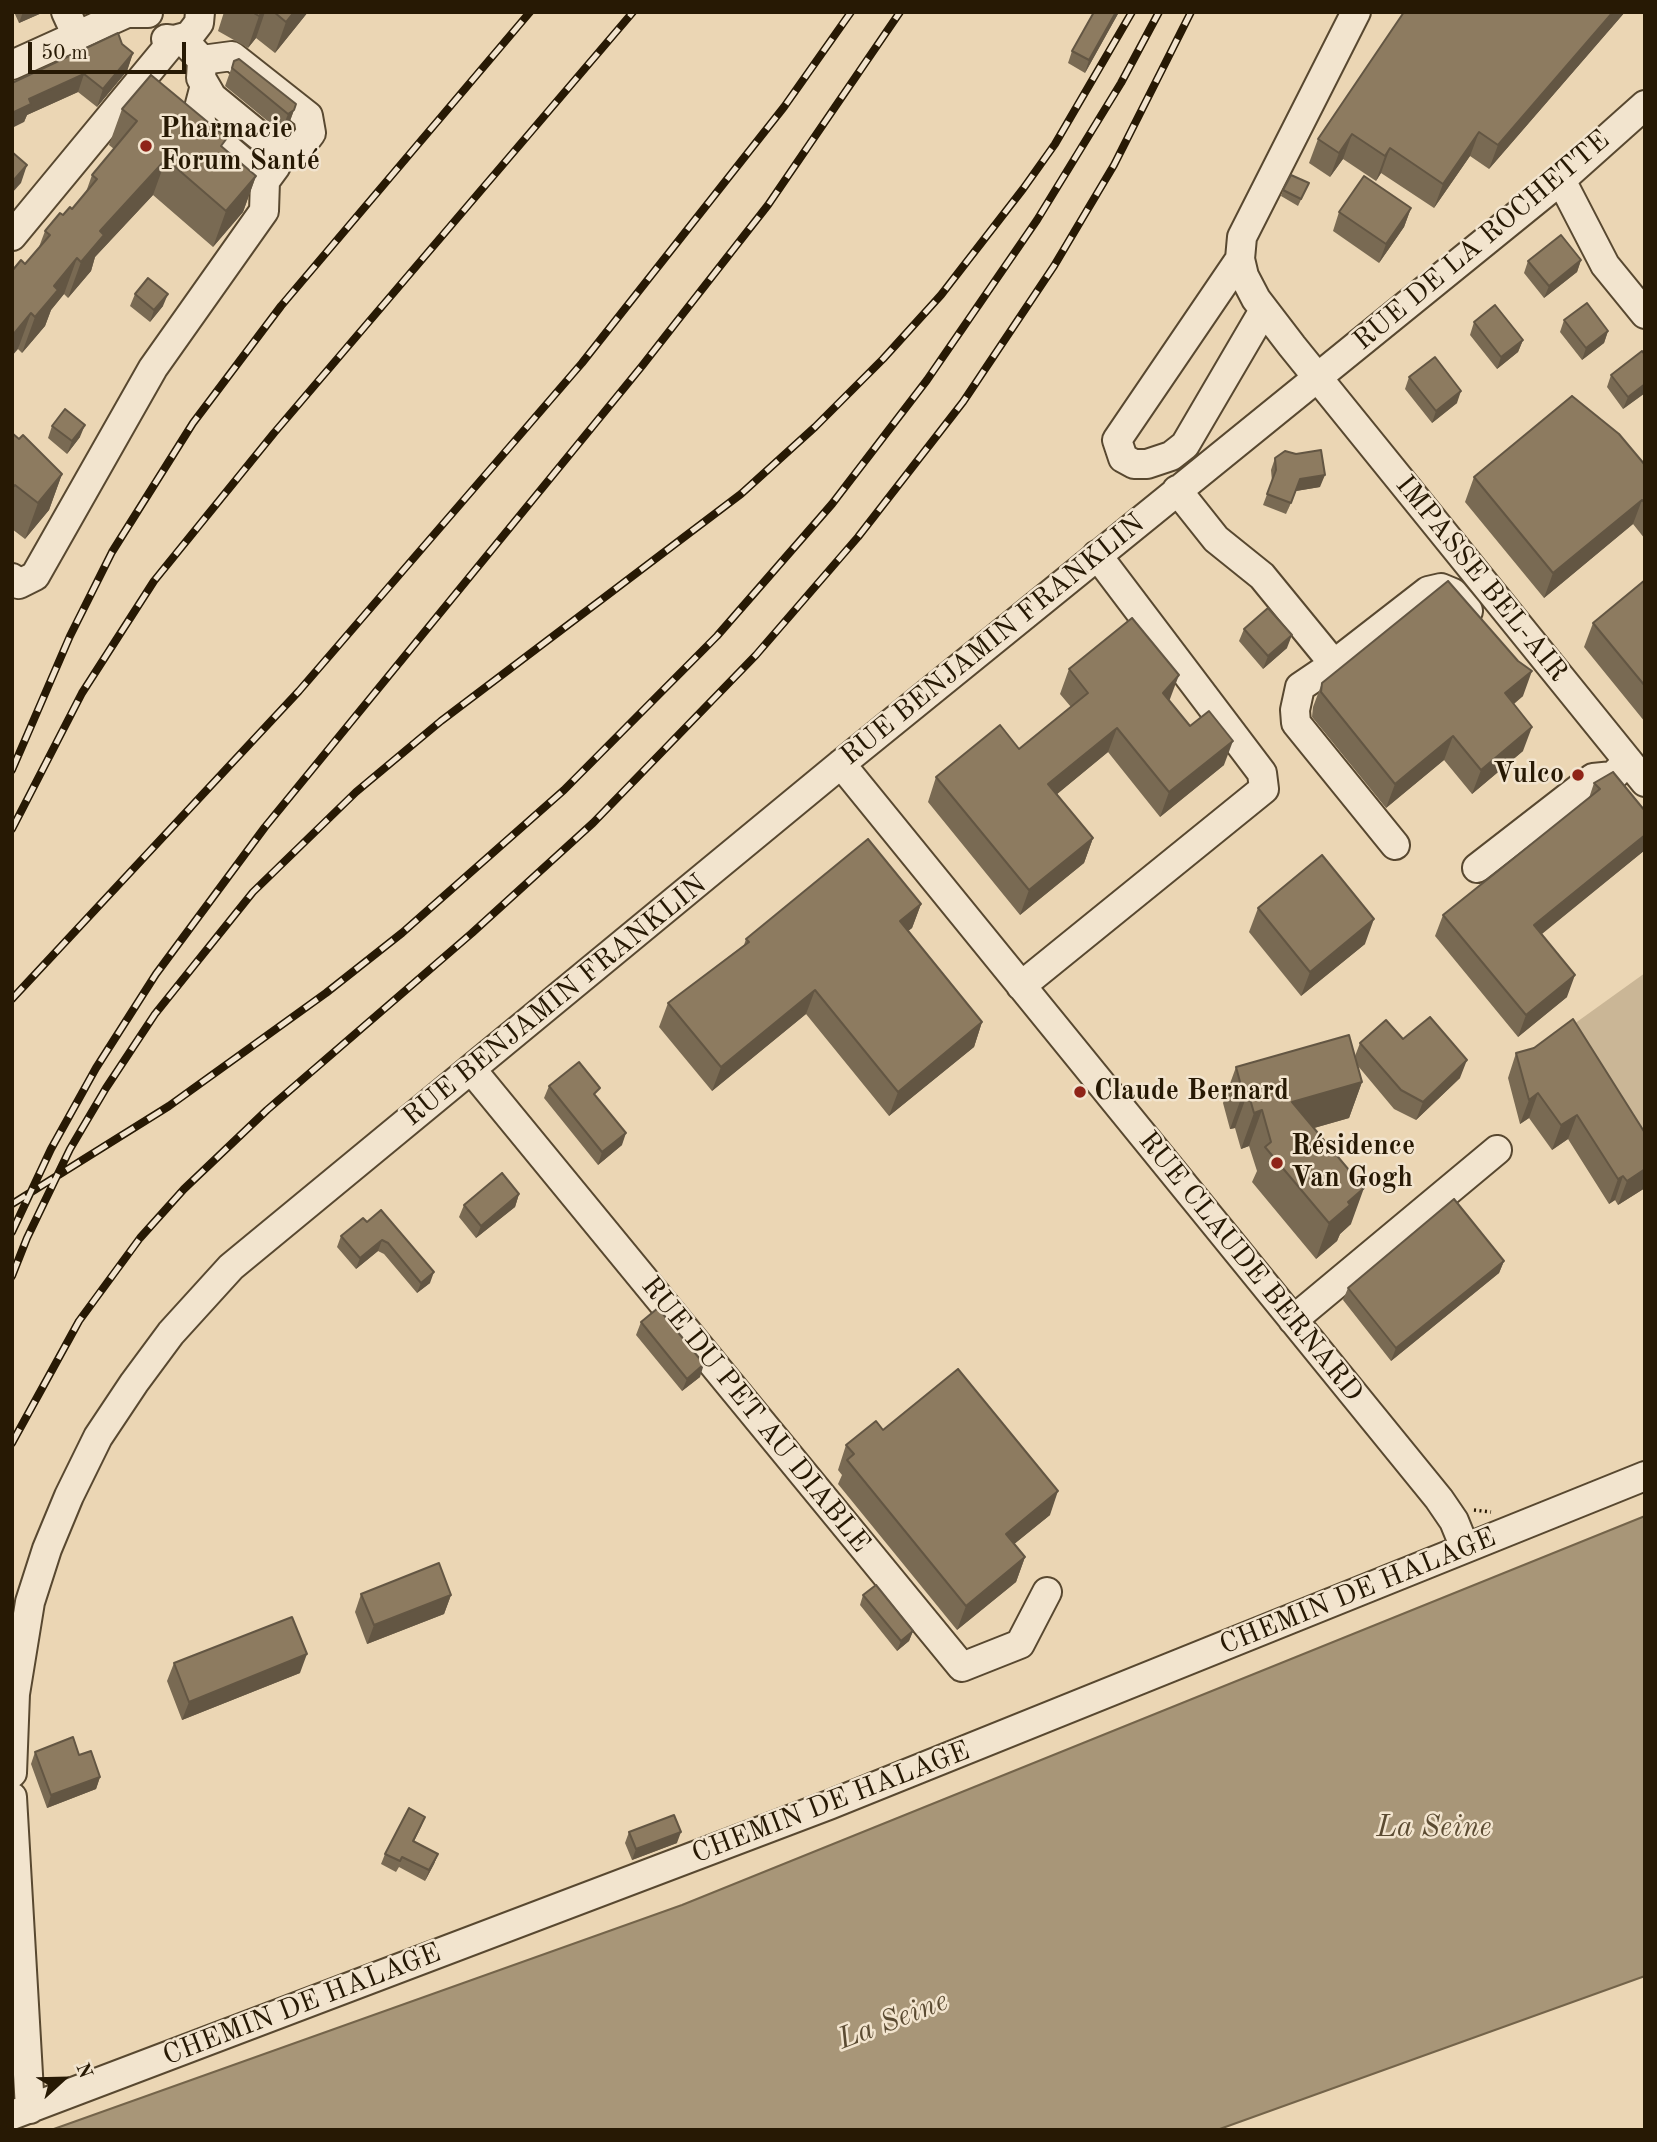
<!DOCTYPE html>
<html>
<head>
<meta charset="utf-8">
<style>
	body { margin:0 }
	#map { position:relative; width:1657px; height:2142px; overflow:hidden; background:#ebd6b4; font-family:"Old Standard TT",serif }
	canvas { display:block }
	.frame { position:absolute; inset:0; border:14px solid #271904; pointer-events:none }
	.north { position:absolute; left:28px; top:2044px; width:70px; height:70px; -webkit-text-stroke:5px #f2e4ce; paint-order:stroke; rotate:68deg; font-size:19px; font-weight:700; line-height:28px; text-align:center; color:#271904 }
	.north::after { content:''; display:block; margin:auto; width:24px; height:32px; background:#271904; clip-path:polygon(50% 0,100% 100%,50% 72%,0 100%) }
	.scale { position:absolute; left:28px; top:42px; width:158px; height:32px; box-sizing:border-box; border:4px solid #271904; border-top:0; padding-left:9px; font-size:21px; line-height:24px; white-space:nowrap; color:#271904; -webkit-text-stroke:5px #f2e4ce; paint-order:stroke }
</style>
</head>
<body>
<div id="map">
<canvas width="1657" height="2142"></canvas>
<div class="frame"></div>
<div class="north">N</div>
<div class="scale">50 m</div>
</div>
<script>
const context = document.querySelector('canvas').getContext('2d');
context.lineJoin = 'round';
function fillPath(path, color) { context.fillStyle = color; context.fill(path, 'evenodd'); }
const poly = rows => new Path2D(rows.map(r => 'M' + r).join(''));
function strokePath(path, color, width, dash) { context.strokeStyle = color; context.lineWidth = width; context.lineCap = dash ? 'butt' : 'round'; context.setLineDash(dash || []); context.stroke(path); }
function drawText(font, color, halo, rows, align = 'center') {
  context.font = font + ' "Old Standard TT",serif'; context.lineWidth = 5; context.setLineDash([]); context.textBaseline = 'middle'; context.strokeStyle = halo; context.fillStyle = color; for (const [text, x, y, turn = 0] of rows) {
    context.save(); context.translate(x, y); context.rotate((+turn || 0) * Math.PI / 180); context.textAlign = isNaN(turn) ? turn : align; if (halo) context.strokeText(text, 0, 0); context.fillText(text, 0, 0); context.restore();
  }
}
fillPath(poly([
	[1645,973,1645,1147,1567,1029]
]), '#cab696');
const water = poly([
	[1645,1516,1645,1976,1217,2130,51,2130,682,1905,1645,1516]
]);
fillPath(water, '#a89678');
strokePath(water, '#74644a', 2);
const minor = poly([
	[66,12,77,36],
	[1356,12,1242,237,1240,259,1244,276,1256,299,1292,346,1645,782],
	[166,39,174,40,189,36,199,23,200,12],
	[182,39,202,60,201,78,212,97,284,156,299,149,311,133,308,116,232,56,202,60],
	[12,65,127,13,148,13],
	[205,85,199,108,202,127,265,181,276,166],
	[1561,180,1605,265,1645,314],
	[12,236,174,40],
	[1240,259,1117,440,1123,458,1134,464,1147,464,1171,456,1185,445,1264,310],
	[1177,490,1216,539,1262,576,1334,664,1428,591,1441,588,1453,593,1468,611],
	[12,578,19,584,35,576,153,368,264,211,265,181],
	[1334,664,1300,687,1295,710,1296,723,1395,845],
	[841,764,1439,1499,1454,1521,1465,1548],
	[1477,868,1593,778,1613,776,1628,761],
	[1021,986,1264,789,1262,773,1097,555],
	[471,1069,962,1667,1020,1644,1047,1592],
	[1293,1320,1497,1150],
	[12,1773,15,1694,30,1602,47,1549,69,1496,98,1437,134,1383,171,1333,231,1267,841,764,1561,180,1645,105],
	[12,1797,30,2109],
	[12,2115,829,1805,1645,1476]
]);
strokePath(minor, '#584830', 32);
strokePath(poly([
	[1474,1510,1491,1512]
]), '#271904', 3.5, [2, 3.5]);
strokePath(minor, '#f2e4ce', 28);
const rail = poly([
	[12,770,70,636,112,552,193,423,281,306,530,12],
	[12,829,82,693,154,581,274,433,633,12],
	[12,999,299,691,582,363,784,107,851,12],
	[12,1204,169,1106,326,993,402,933,564,790,717,636,832,504,927,380,1037,220,1121,83,1159,12],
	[12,1232,51,1149,96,1068,156,974,265,827,642,366,768,205,900,12],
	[12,1276,27,1238,70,1149,106,1088,155,1014,253,892,356,792,441,721,741,494,815,427,883,359,941,295,1023,189,1055,144,1132,12],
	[12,1443,79,1321,140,1238,184,1189,267,1110,472,933,593,823,756,655,858,537,963,402,1054,266,1114,165,1191,12]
]);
strokePath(rail, '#271904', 8);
strokePath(rail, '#f2e4ce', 5, [16]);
fillPath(poly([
	[14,12,44,12,19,23],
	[224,12,308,12,275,53,256,38,248,48,218,31],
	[1094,12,1119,12,1085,73,1068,63,1072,51],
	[1625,12,1489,169,1470,156,1434,208,1381,173,1376,181,1343,159,1330,177,1309,163,1318,139],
	[122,44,133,53,127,71,97,107,78,92,27,115,24,122,12,83],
	[234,61,294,110,287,129,281,132,225,86],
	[122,109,223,148,256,176,243,212,213,247,153,195,95,257,91,271,68,298,64,294,51,310,45,326,22,353,18,349,25,264,39,247,45,231,72,209,86,192,92,175,114,149,109,145],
	[1309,183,1298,206,1281,196,1283,190],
	[1411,208,1404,227,1379,263,1333,231,1339,212],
	[1581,260,1577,272,1544,298,1524,273,1528,261],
	[135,294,163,306,150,322,130,306],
	[1564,320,1608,331,1604,343,1582,360,1560,332],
	[1474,322,1523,340,1518,352,1497,369,1470,335],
	[1645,355,1645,393,1623,409,1607,387,1611,375],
	[1409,377,1457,403,1432,423,1405,389],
	[52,426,80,437,67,454,48,438],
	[12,433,62,474,49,510,25,539,12,529],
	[1275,458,1320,487,1296,491,1286,514,1263,505,1272,481,1271,470],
	[1645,465,1645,539,1633,524,1544,598,1465,502,1474,477],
	[1645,580,1645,722,1584,647,1593,623],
	[1244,629,1287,648,1263,669,1239,641],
	[1069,669,1170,699,1169,700,1224,765,1160,817,1108,752,1057,794,1093,838,1084,863,1020,915,928,802,936,777,1019,749,1071,707,1060,694],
	[1322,683,1523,696,1514,704,1523,751,1472,794,1444,760,1386,808,1312,717,1313,707],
	[1594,783,1645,811,1645,850,1541,934,1567,997,1518,1037,1435,936,1443,915,1589,798],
	[921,904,912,928,908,931,982,1022,974,1047,889,1116,806,1014,712,1091,659,1027,668,1003,744,945,746,939],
	[1258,908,1365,944,1301,996,1249,932],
	[1403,1039,1460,1078,1416,1120,1394,1109,1358,1066,1362,1082,1349,1118,1314,1128,1351,1224,1340,1234,1337,1241,1316,1259,1252,1182,1257,1171,1249,1146,1241,1149,1235,1128,1230,1129,1223,1103,1236,1067,1355,1056,1360,1043],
	[1516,1053,1645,1133,1645,1188,1618,1205,1615,1200,1609,1204,1568,1139,1552,1150,1529,1118,1520,1124,1508,1078],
	[549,1086,597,1098,622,1145,598,1165,544,1098],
	[519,1194,515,1207,476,1238,459,1217,464,1205],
	[363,1218,430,1283,417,1293,384,1254,378,1251,356,1269,337,1247,341,1236],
	[1504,1261,1499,1273,1391,1361,1343,1300,1348,1288],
	[641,1322,700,1377,682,1391,636,1335],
	[883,1430,1050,1515,1014,1544,1025,1557,1016,1582,957,1630,838,1484,842,1475,838,1470,846,1445],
	[361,1594,451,1595,444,1614,367,1644,355,1612],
	[863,1595,913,1631,909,1641,897,1651,860,1605],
	[174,1663,300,1673,182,1720,167,1681],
	[35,1752,79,1755,100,1777,96,1789,47,1808,31,1764],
	[425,1817,414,1841,438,1854,434,1864,425,1881,399,1867,396,1872,381,1864,385,1854],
	[629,1832,677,1843,632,1860,625,1843]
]), '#796a53');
fillPath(poly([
	[23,12,44,12,19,23],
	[263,12,265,12,256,38,248,48,259,16],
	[294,12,308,12,275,53,286,22],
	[1116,12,1119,12,1085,73,1089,60],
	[1613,12,1625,12,1489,169,1498,145],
	[133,53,127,71,97,107,103,89],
	[84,74,78,92,27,115,24,122,12,128,12,113,29,99],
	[294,110,287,129,281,132,288,114],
	[1479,132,1470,156,1434,208,1443,184],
	[1352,134,1343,159,1330,177,1339,153],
	[1390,148,1381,173,1376,181,1385,156],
	[166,159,153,195,95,257,91,271,68,298,81,262,100,231],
	[27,165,21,183,12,193,12,182],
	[256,176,243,212,213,247,226,211],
	[1411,208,1404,227,1379,263,1386,244],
	[77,258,64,294,51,310,45,326,22,353,35,317,54,286],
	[1581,260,1577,272,1544,298,1549,286],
	[168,294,163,306,150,322,154,310],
	[31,313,18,349,12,356,12,336],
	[1608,331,1604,343,1582,360,1586,348],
	[1523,340,1518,352,1497,369,1501,357],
	[1645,384,1645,393,1623,409,1628,397],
	[1461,391,1457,403,1432,423,1436,411],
	[85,425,80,437,67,454,72,441],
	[62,474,49,510,25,539,38,503],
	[1325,475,1320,487,1296,491,1286,514,1300,479],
	[1642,500,1633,524,1544,598,1553,573],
	[1292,635,1287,648,1263,669,1268,656],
	[1532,671,1523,696,1496,718,1505,693],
	[1179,675,1170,699,1154,717,1163,693],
	[1532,727,1523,751,1472,794,1481,770],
	[1117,728,1108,752,1039,809,1048,784],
	[1453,736,1444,760,1386,808,1395,784],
	[1233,741,1224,765,1160,817,1169,792],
	[1645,835,1645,850,1526,947,1534,925],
	[1093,838,1084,863,1020,915,1029,890],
	[921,904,912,928,891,945,900,921],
	[1374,919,1365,944,1301,996,1310,972],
	[1575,975,1567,997,1518,1037,1526,1015],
	[815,990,806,1014,712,1091,721,1067],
	[982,1022,974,1047,889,1116,898,1092],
	[1467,1060,1460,1078,1416,1120,1423,1102],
	[1362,1082,1349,1118,1279,1138,1292,1102],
	[1248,1092,1235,1128,1230,1129,1243,1093],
	[1538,1093,1529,1118,1520,1124,1529,1100],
	[1262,1110,1249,1146,1241,1149,1254,1113],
	[1577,1115,1568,1139,1552,1150,1561,1125],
	[626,1133,622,1145,598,1165,602,1152],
	[1645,1169,1645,1188,1618,1205,1627,1181],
	[1623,1176,1615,1200,1609,1204,1618,1179],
	[1364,1188,1351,1224,1340,1234,1337,1241,1316,1259,1329,1223,1348,1202],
	[519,1194,515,1207,476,1238,481,1226],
	[382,1240,378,1251,356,1269,360,1258],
	[1504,1261,1499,1273,1391,1361,1396,1348],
	[434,1272,430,1283,417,1293,421,1283],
	[704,1364,700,1377,682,1391,687,1379],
	[1058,1491,1050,1515,997,1558,1006,1534],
	[1025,1557,1016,1582,957,1630,966,1606],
	[451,1595,444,1614,367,1644,374,1625],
	[913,1631,909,1641,897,1651,901,1641],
	[307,1654,300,1673,182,1720,189,1702],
	[100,1777,96,1789,47,1808,51,1795],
	[425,1817,421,1827,409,1851,413,1841],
	[681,1832,677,1843,632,1860,636,1849],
	[438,1854,434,1864,425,1881,429,1870]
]), '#635643');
const building = poly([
	[252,12,263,12,259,16,252,12],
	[274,12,294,12,286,22,274,12],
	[1094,12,1116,12,1089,60,1072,51,1094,12],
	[1404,12,1613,12,1498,145,1479,132,1443,184,1390,148,1385,156,1352,134,1339,153,1318,139,1404,12],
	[118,33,122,44,133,53,103,89,84,74,29,99,31,104,12,113,12,83,118,33],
	[239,59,296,104,294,110,288,114,232,68,234,61,239,59],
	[151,75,227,138,221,146,256,176,226,211,166,159,100,231,104,235,81,262,77,258,54,286,58,290,35,317,31,313,12,336,12,271,21,260,25,264,50,235,45,231,60,213,63,215,70,207,72,209,97,179,92,175,137,121,122,109,151,75],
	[12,152,27,165,12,182,12,152],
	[1291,175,1309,183,1301,199,1283,190,1291,175],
	[1364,176,1411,208,1386,244,1339,212,1364,176],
	[1561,235,1581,260,1549,286,1528,261,1561,235],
	[148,278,168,294,154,310,135,294,148,278],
	[1587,303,1608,331,1586,348,1564,320,1587,303],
	[1495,305,1523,340,1501,357,1474,322,1495,305],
	[1642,351,1645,355,1645,384,1628,397,1611,375,1642,351],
	[1435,357,1461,391,1436,411,1409,377,1435,357],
	[1572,396,1619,434,1645,465,1645,503,1642,500,1553,573,1474,477,1572,396],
	[65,409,85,425,72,441,52,426,65,409],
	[12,433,19,439,23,435,62,474,38,503,15,485,12,488,12,433],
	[1321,450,1325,475,1300,479,1291,503,1267,494,1276,470,1275,458,1285,451,1296,454,1321,450],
	[1645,580,1645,686,1593,623,1645,580],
	[1448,581,1518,661,1532,671,1505,693,1532,727,1481,770,1453,736,1395,784,1321,692,1322,683,1448,581],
	[1268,608,1292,635,1268,656,1244,629,1268,608],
	[1132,618,1179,675,1163,693,1190,726,1209,711,1233,741,1169,792,1117,728,1048,784,1093,838,1029,890,936,777,1000,725,1019,749,1088,693,1069,669,1132,618],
	[1613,772,1645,811,1645,835,1534,925,1575,975,1526,1015,1443,915,1600,789,1594,783,1613,772],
	[868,839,921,904,900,921,982,1022,898,1092,815,990,721,1067,668,1003,749,942,746,939,868,839],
	[1322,855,1374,919,1310,972,1258,908,1322,855],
	[1430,1017,1467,1060,1423,1102,1401,1090,1360,1043,1386,1020,1403,1039,1430,1017],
	[1573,1019,1645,1133,1645,1169,1627,1181,1623,1176,1618,1179,1577,1115,1561,1125,1538,1093,1529,1100,1516,1053,1534,1048,1573,1019],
	[1349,1035,1362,1082,1292,1102,1364,1188,1348,1202,1350,1205,1329,1223,1265,1147,1271,1142,1262,1110,1254,1113,1248,1092,1243,1093,1236,1067,1349,1035],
	[579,1062,600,1088,594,1094,626,1133,602,1152,549,1086,579,1062],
	[502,1173,519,1194,481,1226,464,1205,502,1173],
	[1454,1199,1504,1261,1396,1348,1348,1288,1454,1199],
	[381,1210,434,1272,421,1283,388,1243,382,1240,360,1258,341,1236,363,1218,367,1222,381,1210],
	[658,1308,704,1364,687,1379,641,1322,658,1308],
	[958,1369,1058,1491,1006,1534,1025,1557,966,1606,847,1460,854,1454,846,1445,876,1421,883,1430,958,1369],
	[439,1563,451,1595,374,1625,361,1594,439,1563],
	[876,1585,913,1631,901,1641,863,1595,876,1585],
	[292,1617,307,1654,189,1702,174,1663,292,1617],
	[73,1737,79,1755,91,1751,100,1777,51,1795,35,1752,73,1737],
	[409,1808,425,1817,413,1841,438,1854,429,1870,402,1857,400,1861,385,1854,409,1808],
	[674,1815,681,1832,636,1849,629,1832,674,1815]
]);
fillPath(building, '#8d7b60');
strokePath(building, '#635643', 2);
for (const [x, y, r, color] of [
	[146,146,7,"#8f2418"],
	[1578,775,7,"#8f2418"],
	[1080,1092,7,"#8f2418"],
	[1277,1163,7,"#8f2418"]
]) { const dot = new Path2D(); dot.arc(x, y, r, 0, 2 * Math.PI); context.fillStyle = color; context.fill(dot); strokePath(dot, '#f2e4ce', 2.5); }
drawText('bold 28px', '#271904', '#f2e4ce', [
	["Pharmacie",160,130],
	["Forum Santé",160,162],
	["Vulco",1564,775,"right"],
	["Claude Bernard",1094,1092],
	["Résidence",1291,1147],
	["Van Gogh",1291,1179]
], 'left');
drawText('28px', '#271904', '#f2e4ce', [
	["RUE DE LA ROCHETTE",1482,241,-40],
	["IMPASSE BEL-AIR",1481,579,51],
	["RUE BENJAMIN FRANKLIN",993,640,-39],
	["RUE BENJAMIN FRANKLIN",555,1001,-39],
	["RUE CLAUDE BERNARD",1250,1267,51],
	["RUE DU PET AU DIABLE",755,1415,51],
	["CHEMIN DE HALAGE",1358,1592,-22],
	["CHEMIN DE HALAGE",831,1803,-21],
	["CHEMIN DE HALAGE",302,2005,-21]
]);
drawText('italic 30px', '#5b4b32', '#f2e4ce', [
	["La Seine",1434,1828],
	["La Seine",893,2021,-21]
]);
</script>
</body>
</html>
